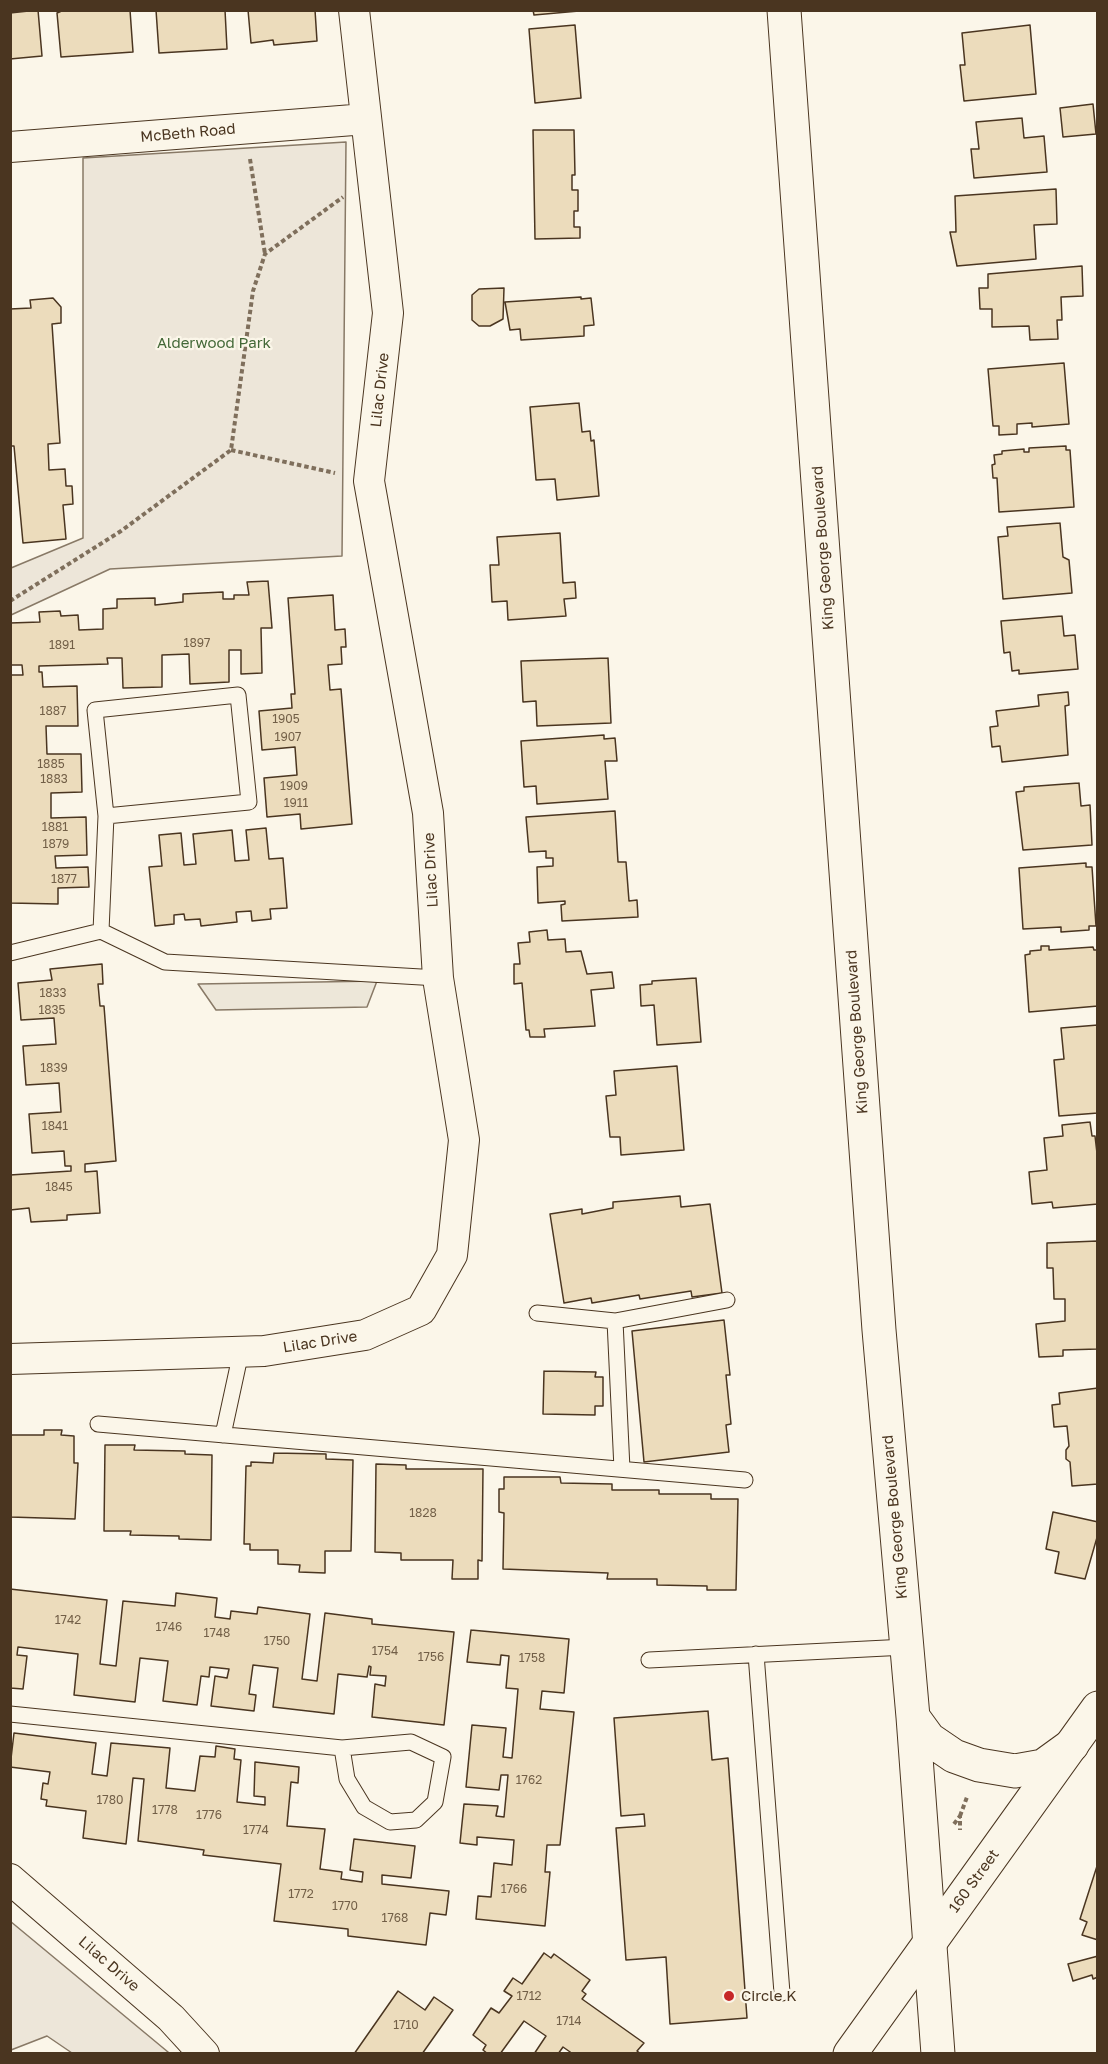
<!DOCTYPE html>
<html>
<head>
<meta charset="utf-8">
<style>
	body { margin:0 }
	#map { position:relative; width:1108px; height:2064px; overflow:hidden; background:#fbf6e9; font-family:"Golos Text",sans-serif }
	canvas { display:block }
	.frame { position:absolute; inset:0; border:12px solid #4a3520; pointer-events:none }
</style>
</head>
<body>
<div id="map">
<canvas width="1108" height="2064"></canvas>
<div class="frame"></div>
</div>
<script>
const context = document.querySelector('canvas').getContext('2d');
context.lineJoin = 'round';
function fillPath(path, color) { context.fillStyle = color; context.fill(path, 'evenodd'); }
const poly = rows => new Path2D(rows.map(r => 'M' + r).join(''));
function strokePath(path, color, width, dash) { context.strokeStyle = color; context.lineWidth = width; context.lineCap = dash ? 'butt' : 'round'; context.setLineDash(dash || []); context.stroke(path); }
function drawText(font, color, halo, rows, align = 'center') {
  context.font = font + ' "Golos Text",sans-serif'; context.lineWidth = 4.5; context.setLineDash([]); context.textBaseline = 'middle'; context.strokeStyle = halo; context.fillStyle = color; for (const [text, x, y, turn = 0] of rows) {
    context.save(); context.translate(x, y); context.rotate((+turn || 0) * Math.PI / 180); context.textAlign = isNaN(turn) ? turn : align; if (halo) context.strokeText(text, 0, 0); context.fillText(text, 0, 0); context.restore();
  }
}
const green = poly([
	[346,142,342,556,110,569,11,615,11,568,83,538,83,158,346,142],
	[10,1921,168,2052,169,2053,72,2053,47,2036,11,2050,10,1921]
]);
fillPath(green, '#ede6d9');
strokePath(green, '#887966', 1.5);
const parking = poly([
	[377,981,367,1007,216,1010,198,984,377,981]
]);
fillPath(parking, '#ede7d9');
strokePath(parking, '#887966', 1.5);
const building = poly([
	[38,10,42,56,10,59,10,13,38,10],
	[64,10,130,10,133,52,61,57,57,13,64,10],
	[156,10,225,10,227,49,159,53,156,10],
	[248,10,315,10,317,41,274,45,273,40,251,43,248,10],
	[533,10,579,10,579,11,534,15,533,10],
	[575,25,581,98,535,103,529,29,575,25],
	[1030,25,1036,94,964,101,960,65,965,65,962,33,1030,25],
	[1093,104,1096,134,1063,137,1060,108,1093,104],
	[1022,118,1024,138,1044,136,1047,172,974,178,971,149,979,149,976,122,1022,118],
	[533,130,574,130,575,175,572,175,572,190,578,190,578,211,574,211,574,227,580,227,580,238,535,239,533,130],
	[1056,189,1057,224,1034,225,1036,259,957,266,950,232,956,232,955,196,1056,189],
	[1082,266,1083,296,1061,297,1062,320,1057,320,1058,339,1030,340,1029,326,992,327,992,309,980,309,979,288,988,288,988,274,1082,266],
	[504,288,503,319,490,326,479,326,472,320,472,295,479,289,504,288],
	[581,297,581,299,591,298,594,325,584,326,584,336,521,340,520,329,510,330,505,302,581,297],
	[53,298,61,307,61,323,52,324,60,443,48,444,49,470,65,469,66,486,72,486,73,504,63,505,66,539,23,543,14,446,10,446,10,309,31,308,30,300,53,298],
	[1064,363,1069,424,1032,427,1032,423,1017,424,1017,434,999,435,999,426,993,426,988,369,1064,363],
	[579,403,582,432,590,431,591,441,594,440,599,496,557,500,555,479,536,480,530,407,579,403],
	[1066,446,1066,450,1070,450,1074,507,999,512,997,478,993,478,992,465,995,464,994,455,1002,454,1002,451,1024,449,1024,452,1029,452,1029,448,1066,446],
	[1060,523,1063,557,1069,560,1072,593,1003,599,998,537,1008,536,1007,527,1060,523],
	[560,533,563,583,575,582,576,598,564,599,566,616,508,620,507,601,492,602,490,565,499,565,497,537,560,533],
	[268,581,272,628,261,628,262,673,241,674,241,650,229,650,229,682,190,684,189,654,162,655,162,687,123,688,122,658,107,658,108,664,39,666,39,672,42,672,43,687,77,686,78,726,46,726,47,754,81,754,82,792,51,793,51,818,86,817,87,855,55,856,56,868,88,867,89,887,58,888,58,904,10,903,10,675,23,675,22,665,10,665,10,623,40,622,39,612,60,611,61,616,78,615,79,630,103,629,103,609,117,608,117,599,155,598,155,605,183,602,183,594,223,592,223,599,234,599,234,595,249,595,247,582,268,581],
	[333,595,335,630,345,629,346,647,341,647,342,664,328,665,330,690,341,689,352,824,301,829,300,814,267,817,264,778,297,775,295,747,262,750,259,711,292,708,291,694,295,694,288,598,333,595],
	[1062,616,1064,636,1075,635,1078,669,1019,674,1019,670,1012,671,1010,652,1004,653,1001,621,1062,616],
	[608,658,611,723,537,726,536,701,523,702,521,661,608,658],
	[1068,692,1069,705,1065,706,1068,755,1002,762,1000,746,992,747,990,727,998,726,996,711,1039,706,1038,695,1068,692],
	[604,735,604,739,615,738,617,761,605,761,608,799,537,804,536,786,524,787,521,741,604,735],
	[1079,783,1081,806,1090,805,1092,845,1023,850,1016,792,1024,791,1024,787,1079,783],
	[615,811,618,862,626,862,629,901,637,900,638,917,562,921,561,905,565,904,565,901,538,903,537,867,553,866,553,858,546,858,546,851,529,852,526,817,615,811],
	[266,828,269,859,283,858,287,908,270,909,271,919,252,921,251,911,236,912,237,922,201,926,200,919,185,920,184,914,174,915,174,924,155,926,149,867,162,866,159,835,181,833,184,865,196,864,193,834,232,830,235,861,249,860,246,830,266,828],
	[1086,863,1086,867,1092,867,1096,926,1089,926,1089,930,1061,932,1061,927,1023,929,1019,868,1086,863],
	[547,930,548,940,565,939,566,952,581,951,587,974,612,972,614,988,591,990,595,1026,544,1029,545,1037,530,1037,529,1030,526,1030,522,983,514,984,514,964,520,964,518,943,530,942,529,932,547,930],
	[1041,946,1049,946,1049,950,1093,947,1094,950,1098,950,1098,1006,1029,1012,1025,955,1030,954,1030,951,1041,950,1041,946],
	[102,964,103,984,98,984,100,1006,104,1006,116,1161,85,1164,85,1172,97,1171,100,1213,67,1215,67,1220,31,1222,29,1208,10,1210,10,1175,71,1171,71,1166,65,1166,64,1151,32,1153,29,1114,61,1112,59,1083,26,1085,23,1046,56,1044,54,1018,21,1020,18,983,52,980,50,969,102,964],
	[696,978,701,1042,657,1045,654,1005,641,1006,640,985,652,984,652,981,696,978],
	[1098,1025,1098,1113,1059,1116,1054,1060,1064,1059,1061,1028,1098,1025],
	[677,1066,684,1150,621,1155,620,1137,610,1137,606,1096,616,1095,614,1071,677,1066],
	[1090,1122,1092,1136,1095,1136,1098,1162,1098,1204,1053,1208,1052,1202,1032,1204,1029,1172,1047,1170,1044,1138,1063,1136,1062,1125,1090,1122],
	[680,1196,681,1207,710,1204,722,1293,692,1297,691,1291,640,1299,639,1295,592,1303,591,1298,564,1303,550,1214,582,1209,582,1214,613,1208,613,1202,680,1196],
	[1098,1241,1098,1349,1063,1350,1063,1356,1039,1357,1036,1324,1065,1321,1065,1299,1054,1299,1053,1268,1047,1268,1047,1243,1098,1241],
	[724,1320,730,1375,726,1375,731,1424,726,1425,729,1452,644,1462,632,1331,724,1320],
	[544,1371,596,1372,595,1377,603,1377,603,1406,595,1406,595,1415,543,1414,544,1371],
	[1098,1388,1098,1484,1072,1486,1070,1462,1066,1459,1066,1450,1069,1446,1067,1426,1054,1427,1052,1405,1060,1404,1059,1393,1098,1388],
	[44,1430,62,1430,61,1435,74,1436,74,1463,78,1463,75,1519,10,1517,10,1435,44,1435,44,1430],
	[105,1445,135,1445,134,1450,185,1451,185,1454,212,1455,211,1540,179,1539,179,1536,130,1535,131,1531,104,1531,105,1445],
	[274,1453,326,1454,326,1459,353,1460,351,1551,325,1551,325,1573,299,1572,300,1565,278,1564,278,1550,250,1550,250,1544,244,1544,246,1466,251,1466,251,1462,273,1463,274,1453],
	[376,1464,406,1465,406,1469,483,1469,482,1561,478,1560,478,1579,452,1579,453,1560,401,1560,401,1553,375,1552,376,1464],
	[504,1477,560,1477,561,1483,612,1484,612,1490,659,1490,659,1494,711,1494,711,1499,738,1499,736,1590,707,1590,707,1586,657,1585,657,1579,607,1579,608,1573,503,1569,504,1513,499,1512,499,1489,504,1489,504,1477],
	[1053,1512,1098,1522,1098,1534,1085,1579,1055,1573,1059,1552,1046,1549,1053,1512],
	[10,1589,107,1600,100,1664,116,1666,123,1601,175,1606,176,1593,217,1598,215,1617,230,1619,231,1611,257,1614,258,1607,310,1614,302,1679,317,1681,325,1613,372,1619,372,1624,454,1632,444,1725,372,1717,375,1684,385,1686,386,1676,370,1675,371,1667,369,1666,367,1677,338,1674,334,1714,273,1707,278,1668,253,1665,249,1694,256,1695,254,1711,211,1706,215,1676,227,1678,229,1669,210,1667,209,1677,201,1676,197,1705,163,1701,168,1661,140,1658,135,1702,74,1695,78,1654,18,1647,17,1655,27,1656,23,1689,10,1688,10,1589],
	[471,1630,569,1639,564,1693,542,1691,540,1709,574,1712,560,1845,547,1845,545,1872,550,1872,545,1926,476,1919,478,1896,491,1897,494,1863,512,1865,514,1840,477,1837,477,1845,460,1843,464,1804,498,1806,496,1816,504,1817,508,1775,501,1775,499,1790,466,1787,472,1725,506,1728,503,1757,512,1758,518,1689,506,1688,509,1656,501,1655,500,1665,467,1662,471,1630],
	[708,1711,712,1760,728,1758,747,2018,670,2024,666,1957,626,1960,616,1828,645,1826,644,1814,621,1816,614,1718,708,1711],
	[14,1733,96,1743,92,1774,107,1776,111,1743,170,1748,166,1788,195,1791,200,1756,215,1757,216,1746,235,1749,234,1759,241,1760,237,1802,265,1805,265,1797,254,1796,255,1762,299,1767,298,1783,291,1782,287,1826,325,1829,320,1869,342,1872,341,1879,362,1882,363,1872,350,1870,354,1839,415,1846,411,1878,382,1875,382,1884,449,1891,446,1915,430,1913,426,1945,348,1936,348,1929,274,1921,281,1864,203,1855,204,1850,138,1841,144,1779,133,1778,126,1844,83,1838,86,1811,46,1806,47,1800,41,1799,43,1783,48,1784,50,1772,10,1767,14,1733],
	[1098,1863,1098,1940,1082,1935,1087,1922,1080,1919,1098,1863],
	[544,1953,551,1958,554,1954,590,1980,582,1991,586,1994,582,1999,644,2043,637,2051,641,2054,573,2054,563,2047,558,2054,534,2054,546,2036,524,2021,500,2054,488,2054,483,2050,486,2045,473,2035,491,2008,499,2013,512,1996,504,1991,513,1978,522,1984,544,1953],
	[1098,1956,1098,1977,1093,1979,1092,1975,1073,1981,1068,1964,1098,1956],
	[398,1991,425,2010,434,1997,453,2010,422,2054,354,2054,398,1991]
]);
fillPath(building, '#ecdcbc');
strokePath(building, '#4a3520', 1.5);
const lane = poly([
	[238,695,249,802,106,816,95,710,238,695],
	[101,931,165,962,438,978],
	[10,953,101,931,106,816],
	[537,1313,615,1321],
	[98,1424,745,1480],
	[223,1435,241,1352],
	[622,1469,615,1321,727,1300],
	[756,1654,782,1993],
	[649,1660,906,1647],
	[10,1714,342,1748,411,1742,443,1757,435,1802,416,1820,390,1822,364,1807,347,1779,342,1748]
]);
const street = poly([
	[10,147,366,119],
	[10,1359,264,1351,365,1335,421,1310,452,1255,464,1140,438,978,428,813,369,481,388,313,354,10],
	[10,1879,171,2018,204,2054]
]);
const secondary = poly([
	[850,2054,1098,1708]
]);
const primary = poly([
	[784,10,879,1330,913,1717,938,2054],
	[913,1717,929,1739,954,1756,979,1765,1015,1771,1043,1766,1072,1745]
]);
strokePath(lane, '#4a3520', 17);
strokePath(street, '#4a3520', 32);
strokePath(secondary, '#4a3520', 35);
strokePath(primary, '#4a3520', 35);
strokePath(poly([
	[250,159,265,254],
	[231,450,335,473],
	[10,601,121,531,231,450,253,291,265,254,343,197],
	[960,1816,967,1797],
	[954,1824,960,1816,960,1830]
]), '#7f6f5c', 4, [4.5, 3]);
strokePath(lane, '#fbf6e9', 15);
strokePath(street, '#fbf6e9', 30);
strokePath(secondary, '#fbf6e9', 33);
strokePath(primary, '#fbf6e9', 33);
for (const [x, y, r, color] of [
	[729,1996,6,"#c62828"]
]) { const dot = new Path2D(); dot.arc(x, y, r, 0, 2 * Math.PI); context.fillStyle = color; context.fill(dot); strokePath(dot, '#fbf6e9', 2); }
drawText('12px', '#725f47', null, [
	["1897",197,643],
	["1891",62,645],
	["1887",53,711],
	["1905",286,719],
	["1907",288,737],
	["1885",51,764],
	["1883",54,779],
	["1909",294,786],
	["1911",296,803],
	["1881",55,827],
	["1879",56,844],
	["1877",64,879],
	["1833",53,993],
	["1835",52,1010],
	["1839",54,1068],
	["1841",55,1126],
	["1845",59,1187],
	["1828",423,1513],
	["1742",68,1620],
	["1746",169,1627],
	["1748",217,1633],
	["1750",277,1641],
	["1754",385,1651],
	["1756",431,1657],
	["1758",532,1658],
	["1762",529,1780],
	["1780",110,1800],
	["1778",165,1810],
	["1776",209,1815],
	["1774",256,1830],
	["1766",514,1889],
	["1772",301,1894],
	["1770",345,1906],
	["1768",395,1918],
	["1712",529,1996],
	["1714",569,2021],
	["1710",406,2025]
]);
drawText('15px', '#4a3520', '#fbf6e9', [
	["McBeth Road",188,133,-5],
	["Lilac Drive",380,390,-84],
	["King George Boulevard",823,548,-94],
	["Lilac Drive",431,870,-93],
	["King George Boulevard",857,1032,-94],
	["Lilac Drive",320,1342,-9],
	["King George Boulevard",895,1517,-95],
	["160 Street",974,1881,-54],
	["Lilac Drive",109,1964,41]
]);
drawText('15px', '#436837', '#fbf6e9', [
	["Alderwood Park",214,343]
]);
drawText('15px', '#4a3520', '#fbf6e9', [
	["Circle K",741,1996]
], 'left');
</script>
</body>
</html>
